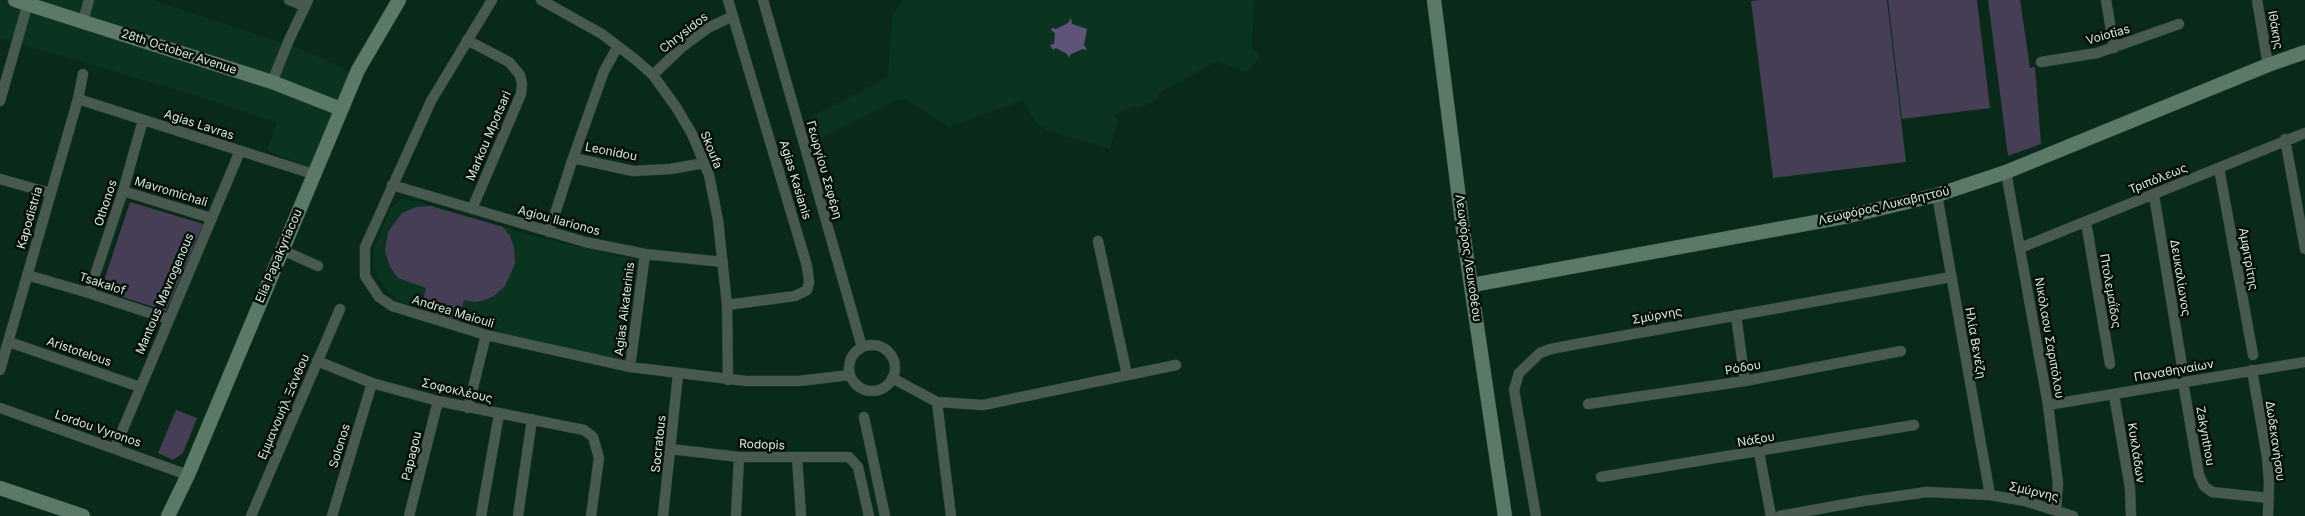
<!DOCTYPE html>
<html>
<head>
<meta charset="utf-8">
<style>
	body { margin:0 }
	canvas { display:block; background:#092919 }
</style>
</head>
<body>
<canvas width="2305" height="516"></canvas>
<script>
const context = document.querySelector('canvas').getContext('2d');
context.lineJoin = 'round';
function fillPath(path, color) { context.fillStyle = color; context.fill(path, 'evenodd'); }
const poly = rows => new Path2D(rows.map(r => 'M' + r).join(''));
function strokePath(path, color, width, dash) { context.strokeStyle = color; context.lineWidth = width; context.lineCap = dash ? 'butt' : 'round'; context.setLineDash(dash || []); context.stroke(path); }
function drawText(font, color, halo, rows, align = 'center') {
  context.font = font + ' Inter,sans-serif'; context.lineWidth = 5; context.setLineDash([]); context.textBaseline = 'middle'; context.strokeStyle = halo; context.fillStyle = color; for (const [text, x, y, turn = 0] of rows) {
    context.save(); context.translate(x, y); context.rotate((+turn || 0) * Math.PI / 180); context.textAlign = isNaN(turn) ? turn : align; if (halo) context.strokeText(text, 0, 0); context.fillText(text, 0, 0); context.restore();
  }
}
fillPath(poly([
	[0,0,152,0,306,51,351,72,311,168,267,150,277,123,195,95,0,38],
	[903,0,1254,0,1252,48,1260,56,1248,73,1217,61,1158,93,1160,98,1137,109,1135,105,1114,116,1118,120,1110,149,1048,131,1036,123,1023,100,949,127,906,99,902,101,899,99,816,141,809,118,888,77,892,16],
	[402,199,415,201,533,236,631,259,637,263,638,269,624,356,618,361,512,335,505,337,398,301,383,287,374,268,374,248,391,208]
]), '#0b3420');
fillPath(poly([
	[1761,0,1887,0,1906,162,1773,178,1751,1],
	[1888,0,1977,0,1990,108,1902,119],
	[1988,0,2020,0,2030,68,2035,67,2041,144,2008,156],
	[130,202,203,224,166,311,101,290],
	[431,206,503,227,510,236,514,248,515,264,505,286,494,296,482,301,474,302,464,300,458,322,421,309,426,288,398,278,390,267,385,251,388,232,402,213,416,207],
	[176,410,197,418,183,453,173,460,158,453]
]), '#453e55');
fillPath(poly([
	[1071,18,1072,24,1087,29,1084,45,1087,50,1083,49,1071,54,1069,58,1067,54,1056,48,1053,50,1050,45,1054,44,1055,33,1051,30,1052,28,1056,29,1068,23]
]), '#5f537a');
const street = poly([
	[289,0,304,6],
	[492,0,431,101,365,247,365,276,379,297,392,306,486,335,630,367,746,381,799,381,850,375],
	[541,0,602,34,636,60,653,75,676,107,692,134,709,175,718,220,727,305,728,380],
	[763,0,862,347],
	[2106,0,2114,48],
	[2257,0,2268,65],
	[83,21,89,0],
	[467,40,509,62,520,75,522,84,521,94,472,209],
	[618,46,604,71,573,158,633,171,671,169,704,163],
	[2041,62,2097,53,2179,24],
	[653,75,682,47,708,28,733,16],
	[272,82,289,40,308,0],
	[78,99,313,174],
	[0,101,28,3],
	[2285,139,2305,249],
	[2219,168,2253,355],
	[2006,172,2048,405,2058,483,2056,509],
	[0,179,50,193],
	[392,185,585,242,645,254,723,262],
	[123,191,211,218],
	[1937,195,1990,495],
	[2154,195,2182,366],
	[2086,222,2110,364],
	[549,232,573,158],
	[1098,241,1127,375],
	[2020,248,2305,133],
	[282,250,318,266],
	[27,275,89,293,168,319],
	[89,293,123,191,143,120],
	[727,305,795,296,807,290,809,282,807,266,728,0],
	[1736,315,1745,381],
	[9,342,140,387],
	'849 368a23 23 0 1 1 46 0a23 23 0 1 1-46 0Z',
	[317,361,372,383,438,401,584,430,593,437,599,458,591,516],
	[630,367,645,254],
	[0,370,78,99,83,74],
	[2252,370,2267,457,2269,481,2268,516],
	[892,378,937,402,983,405,1176,365],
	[2183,382,2199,475,2204,486,2212,492,2269,498],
	[2114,395,2130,488,2131,516],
	[937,402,951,516],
	[1588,404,1745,381,1901,351],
	[2048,405,2305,362],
	[0,408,188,475],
	[468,408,486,335],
	[864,417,885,516],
	[115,448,240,151],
	[671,449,739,457,849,457,858,467,869,516],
	[1759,452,1771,516],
	[797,458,801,516],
	[1601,477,1914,425],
	[251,516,340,309],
	[332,516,372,383],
	[409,516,438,401],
	[481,516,499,414],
	[518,516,532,419],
	[663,516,678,374],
	[736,516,739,457],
	[1536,516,1514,390,1519,373,1540,353,1551,349,1577,344,1951,277],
	[1780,516,1863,501,1927,492,1990,495,2025,501,2073,516]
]);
const secondary = poly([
	[15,0,272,82,341,109],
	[1434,0,1464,238,1505,516],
	[1472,285,1849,216,1937,195,2006,172,2268,65,2305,52],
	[0,488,83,516],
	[168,516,188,475,358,70,399,0]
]);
strokePath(street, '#264435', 11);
strokePath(secondary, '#264435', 15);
strokePath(street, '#485a4f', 10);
strokePath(secondary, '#5c7967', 14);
drawText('12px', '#d7e9de', '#040f08', [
	["Ιθάκης",2275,30,80],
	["Chrysidos",684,33,-38],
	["Voiotias",2108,35,-16],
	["28th October Avenue",179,52,18],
	["Agias Lavras",199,125,18],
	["Markou Mpotsari",489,136,-67],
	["Skoufa",711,150,68],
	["Leonidou",611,152,11],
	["Γεωργίου Σεφέρη",824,170,74],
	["Τριπόλεως",2158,179,-22],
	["Agias Kasianis",795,180,73],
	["Mavromichali",171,192,17],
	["Othonos",106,203,-72],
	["Λεωφόρος Λυκαβηττού",1884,206,-13],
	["Kapodistria",30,218,-74],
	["Agiou Ilarionos",559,221,15],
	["Elia Papakyriacou",279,256,-67],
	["Λεωφόρος Λευκοθέου",1468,258,82],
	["Αμφιτρίτης",2248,259,80],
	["Δευκαλίωνος",2180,278,81],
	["Tsakalof",102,284,18],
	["Πτολεμαΐδος",2110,291,80],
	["Mantous Mavrogenous",165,294,-67],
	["Agias Aikaterinis",625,309,-83],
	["Andrea Maiouli",453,312,17],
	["Σμύρνης",1657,316,-10],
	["Νικόλαου Σαριπόλου",2049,338,80],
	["Ηλία Βενέζη",1975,343,80],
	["Aristotelous",79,352,19],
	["Ρόδου",1743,368,-10],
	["Παναθηναίων",2174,371,-10],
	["Σοφοκλέους",457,391,13],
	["Εμμανουήλ Ξάνθου",284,407,-67],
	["Lordou Vyronos",98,429,19],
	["Zakynthou",2205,436,80],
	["Νάξου",1756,440,-10],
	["Δωδεκανήσου",2275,441,82],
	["Socratous",659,444,-84],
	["Rodopis",762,445,2],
	["Solonos",340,446,-73],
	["Κυκλάδων",2136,453,81],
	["Papagou",412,456,-76],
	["Σμύρνης",2034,492,13]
]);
</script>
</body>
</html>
